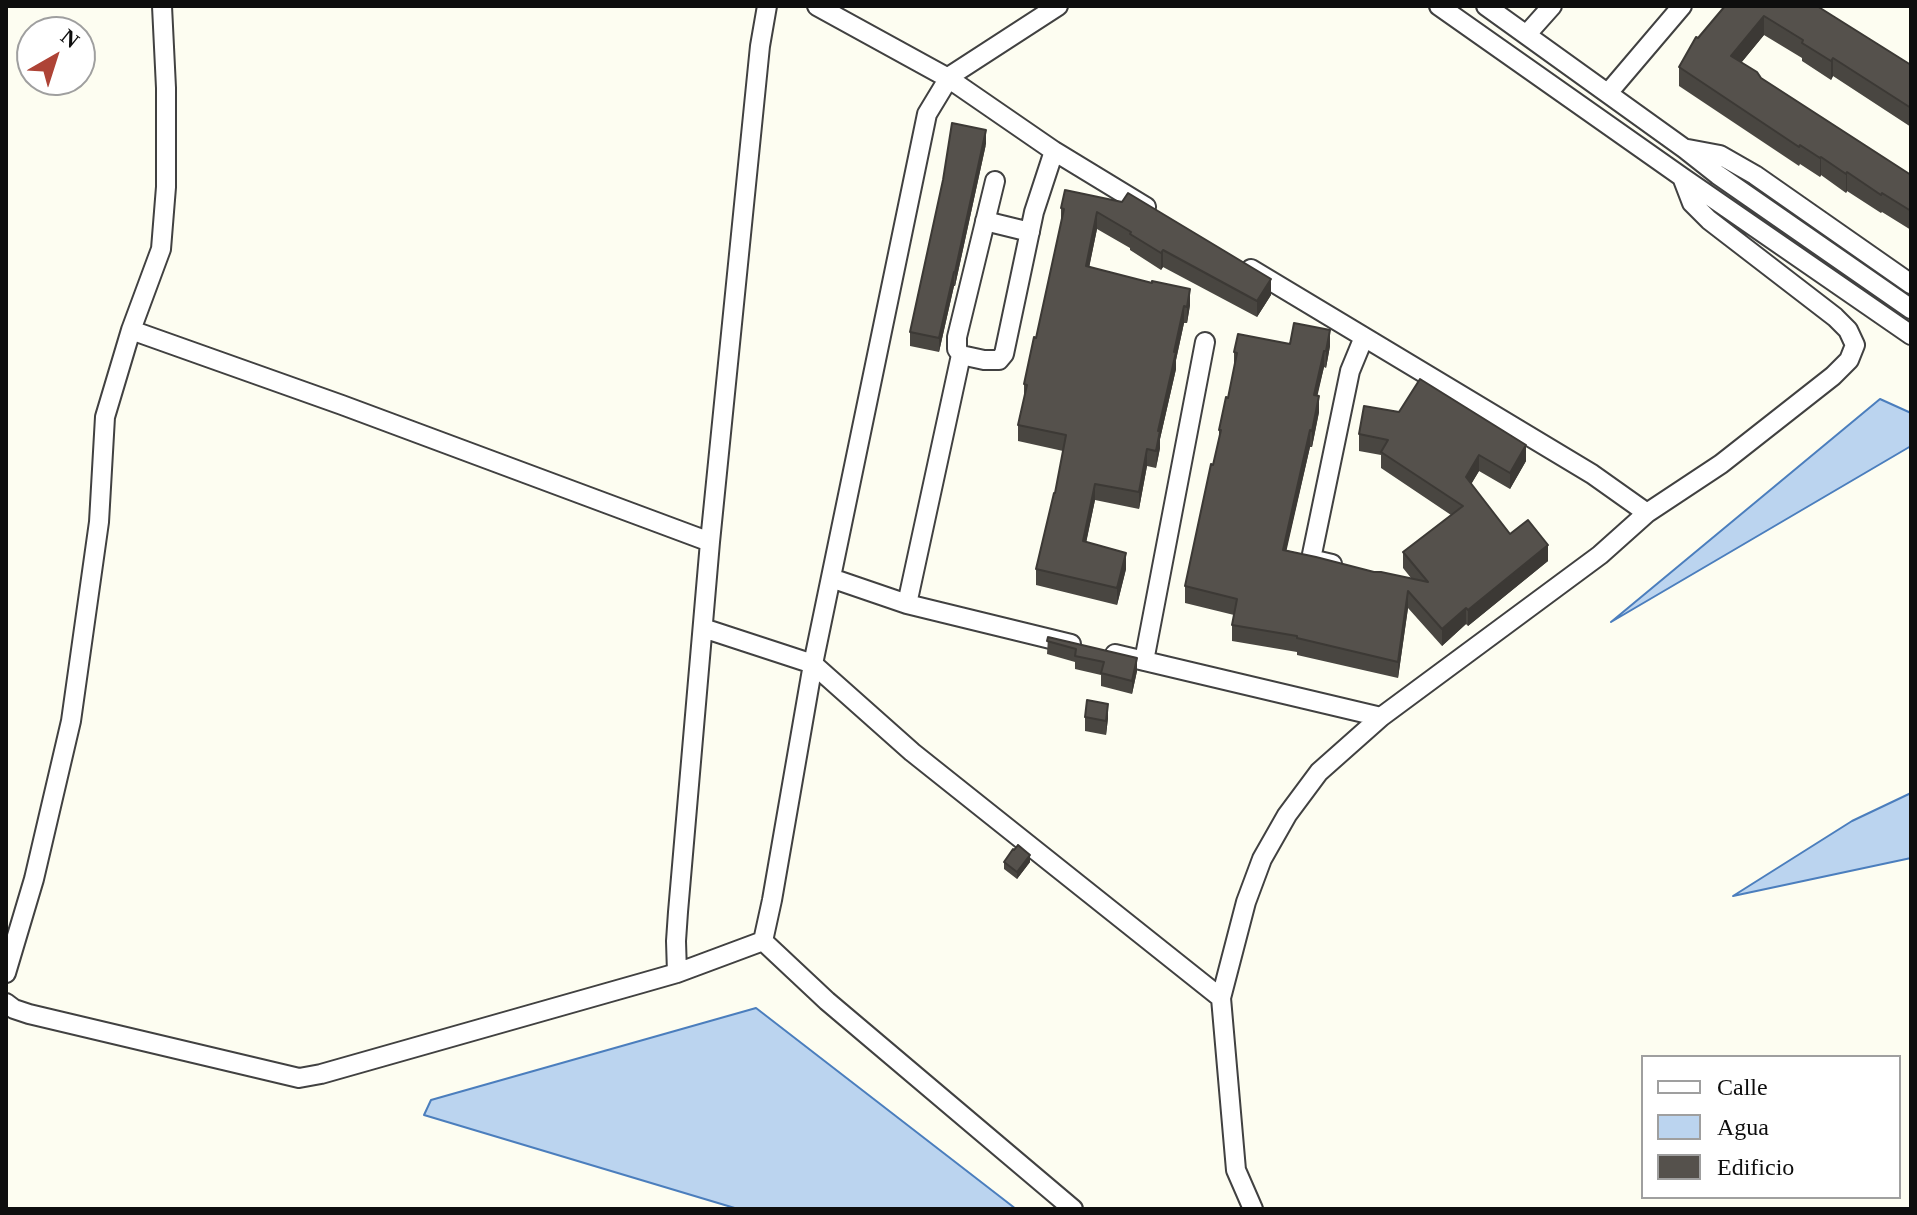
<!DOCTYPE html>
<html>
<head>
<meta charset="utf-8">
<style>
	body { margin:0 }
	#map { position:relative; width:1917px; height:1215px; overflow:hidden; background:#fdfdf1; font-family:"Times New Roman",serif }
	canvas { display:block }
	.frame { position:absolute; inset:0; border:8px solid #0e0e0e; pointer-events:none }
	.legend { position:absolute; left:1641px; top:1055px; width:260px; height:144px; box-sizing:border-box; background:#fff; border:2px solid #9f9f9f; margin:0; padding:10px 14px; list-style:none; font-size:24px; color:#0e0e0e }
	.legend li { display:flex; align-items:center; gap:16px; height:40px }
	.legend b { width:40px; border:2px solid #9f9f9f }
	.north { position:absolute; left:16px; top:16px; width:80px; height:80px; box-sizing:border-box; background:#fff; border:2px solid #9f9f9f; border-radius:50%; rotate:39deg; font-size:22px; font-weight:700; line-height:32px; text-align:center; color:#0e0e0e }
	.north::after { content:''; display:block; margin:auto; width:28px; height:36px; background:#ae4336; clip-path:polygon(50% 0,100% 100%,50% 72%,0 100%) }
</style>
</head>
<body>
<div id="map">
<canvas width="1917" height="1215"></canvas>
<div class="frame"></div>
<ul class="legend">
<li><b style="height:10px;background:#fff"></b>Calle</li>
<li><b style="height:22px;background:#bbd4ef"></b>Agua</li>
<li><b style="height:22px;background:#55514c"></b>Edificio</li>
</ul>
<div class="north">N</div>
</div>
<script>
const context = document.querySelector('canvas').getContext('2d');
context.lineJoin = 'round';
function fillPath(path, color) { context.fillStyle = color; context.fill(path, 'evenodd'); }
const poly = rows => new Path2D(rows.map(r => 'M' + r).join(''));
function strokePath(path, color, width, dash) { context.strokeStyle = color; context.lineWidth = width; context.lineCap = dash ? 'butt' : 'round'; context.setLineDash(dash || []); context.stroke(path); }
const water = poly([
	[1880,399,1911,413,1911,446,1611,622,1880,399],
	[1911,793,1911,858,1733,896,1852,821,1911,793],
	[756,1008,1016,1209,738,1209,424,1115,431,1100,756,1008]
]);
fillPath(water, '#bbd4ef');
strokePath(water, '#4b7ebd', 2);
const minor = poly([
	[817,6,948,78,1054,151,1146,207],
	[1439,6,1682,177,1911,335],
	[1486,6,1685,149,1718,175,1911,309],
	[1527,34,1552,6],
	[1608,93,1682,6],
	[1688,149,1720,155,1755,175,1911,284],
	[995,181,957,337,957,349,961,355,984,360,999,360,1004,354,1034,212,1054,151],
	[985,221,1030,232],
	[1251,269,1592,474,1647,513],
	[131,330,342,405,710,542],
	[1332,564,1311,559,1350,371,1364,337],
	[831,578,907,604,1071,644],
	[907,604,961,355],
	[703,628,813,664,912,752,1221,998],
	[1115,654,1381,717],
	[1144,661,1205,342],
	[763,941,772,900,813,664,927,114,950,76,1058,6],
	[763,941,827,1001,1073,1209],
	[6,973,34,879,71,721,99,522,105,417,131,330,161,249,166,187,166,88,162,6],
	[677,973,676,941,678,912,710,542,760,46,767,6],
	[6,1003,14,1009,29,1014,299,1078,321,1074,642,983,677,973,763,941],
	[1253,1209,1236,1170,1221,998,1246,902,1262,859,1287,815,1319,772,1381,717,1600,555,1647,513,1721,464,1833,376,1849,360,1855,345,1848,330,1835,317,1709,220,1692,203,1682,177]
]);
strokePath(minor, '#414141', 22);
strokePath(minor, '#fff', 18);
fillPath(poly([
	[1725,6,1817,6,1911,65,1911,127,1833,76,1831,80,1802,61,1802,58,1764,35,1741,63,1761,78,1911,175,1911,230,1882,212,1881,213,1847,191,1846,193,1821,175,1820,177,1800,164,1799,166,1679,86,1679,67,1698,38],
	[986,144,955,286,954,286,939,352,910,346,910,332],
	[1065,190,1271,295,1257,317,1163,267,1161,270,1130,250,1130,248,1097,229,1089,267,1190,305,1187,323,1184,323,1176,360,1176,369,1160,439,1160,448,1156,468,1147,466,1139,509,1095,500,1086,542,1126,569,1117,605,1036,585,1036,569,1055,493,1063,451,1018,441,1018,425,1024,399,1024,384,1036,338,1061,225,1061,208],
	[1290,344,1330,346,1326,368,1324,367,1317,395,1319,412,1312,447,1310,447,1286,550,1374,572,1411,578,1403,568,1403,552,1451,515,1381,468,1381,455,1359,451,1359,434,1526,461,1510,489,1479,471,1471,484,1510,534,1548,561,1468,626,1466,624,1442,646,1408,608,1398,678,1297,655,1297,652,1232,641,1232,625,1234,615,1185,603,1185,586,1219,441,1219,430,1228,398,1234,367,1234,352],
	[1048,637,1137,671,1132,694,1101,686,1101,675,1075,669,1075,662,1047,654],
	[1085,717,1108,718,1106,735,1085,731],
	[1004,862,1030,862,1017,879,1004,869]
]), '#494641');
fillPath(poly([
	[1764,16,1764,35,1731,75,1731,56],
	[1833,58,1833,76,1831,80,1831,61],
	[986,130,986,144,955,286,955,272],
	[1821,157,1821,175,1820,177,1820,158],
	[1847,172,1847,191,1846,193,1846,174],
	[1097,212,1097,229,1086,283,1086,266],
	[1163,250,1163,267,1161,270,1161,253],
	[954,272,954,286,939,352,939,338],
	[1271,279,1271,295,1257,317,1257,301],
	[1190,289,1190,305,1187,323,1187,307],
	[1184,306,1184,323,1176,360,1176,369,1160,439,1160,448,1156,468,1158,431],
	[1330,330,1330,346,1326,368,1326,351],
	[1324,351,1324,367,1314,411,1314,395],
	[1319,396,1319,412,1312,447,1312,431],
	[1310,430,1310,447,1283,566,1283,550],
	[1526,445,1526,461,1510,489,1510,473],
	[1147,449,1147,466,1139,509,1139,492],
	[1479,455,1479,471,1466,493,1466,477],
	[1095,484,1095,500,1083,558,1083,541],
	[1548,545,1548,561,1468,626,1468,610],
	[1126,553,1126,569,1117,605,1117,588],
	[1408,591,1408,608,1398,678,1398,662],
	[1466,608,1466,624,1442,646,1442,629],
	[1137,658,1137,671,1132,694,1132,681],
	[1108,704,1108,718,1106,735,1106,721],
	[1030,855,1030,862,1017,879,1017,872]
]), '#3c3935');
const building = poly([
	[1725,6,1817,6,1911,65,1911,108,1833,58,1831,61,1802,43,1803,40,1764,16,1731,56,1757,72,1761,78,1911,175,1911,211,1882,193,1881,195,1847,172,1846,174,1821,157,1820,158,1800,145,1799,147,1679,67,1696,37,1698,38,1725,6],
	[952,123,986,130,955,272,954,272,939,338,910,332,943,180,952,123],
	[1065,190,1122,202,1128,193,1271,279,1257,301,1163,250,1161,253,1130,234,1131,232,1097,212,1086,266,1152,283,1152,281,1190,289,1187,307,1184,306,1174,352,1176,352,1158,431,1160,431,1156,451,1147,449,1139,492,1095,484,1083,541,1126,553,1117,588,1036,569,1054,493,1055,493,1066,435,1018,425,1027,385,1024,384,1034,337,1036,338,1064,209,1061,208,1065,190],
	[1294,323,1330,330,1326,351,1324,351,1314,395,1319,396,1312,431,1310,430,1283,550,1316,557,1374,572,1381,572,1428,582,1403,552,1463,506,1381,452,1388,440,1359,434,1364,406,1399,412,1420,379,1526,445,1510,473,1479,455,1466,477,1510,534,1528,520,1548,545,1468,610,1466,608,1442,629,1408,591,1398,662,1297,638,1297,636,1232,625,1237,599,1185,586,1211,464,1213,465,1221,430,1219,430,1226,397,1228,398,1237,353,1234,352,1238,334,1290,344,1294,323],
	[1048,637,1137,658,1132,681,1101,673,1104,662,1075,656,1076,649,1047,641,1048,637],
	[1087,700,1108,704,1106,721,1085,717,1087,700],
	[1018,845,1030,855,1017,872,1004,862,1013,849,1014,850,1018,845]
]);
fillPath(building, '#55514c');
strokePath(building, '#3c3935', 2);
</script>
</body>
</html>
